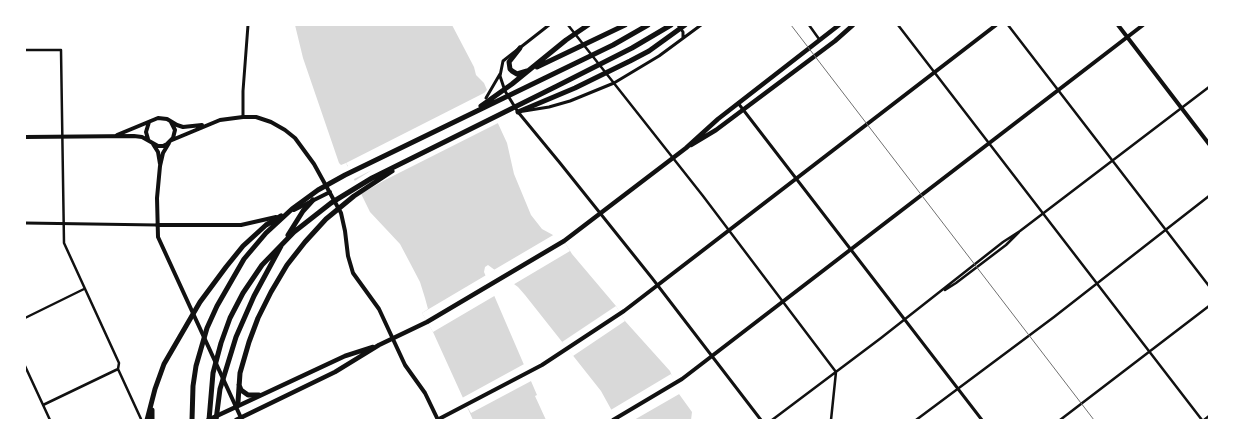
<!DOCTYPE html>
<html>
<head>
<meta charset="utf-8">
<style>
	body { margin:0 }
	#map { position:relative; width:1234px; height:445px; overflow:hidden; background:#fff; font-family:Lato,sans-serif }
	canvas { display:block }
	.frame { position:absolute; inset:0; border:26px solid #fff; pointer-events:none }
</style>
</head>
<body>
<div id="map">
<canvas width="1234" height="445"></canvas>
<div class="frame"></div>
</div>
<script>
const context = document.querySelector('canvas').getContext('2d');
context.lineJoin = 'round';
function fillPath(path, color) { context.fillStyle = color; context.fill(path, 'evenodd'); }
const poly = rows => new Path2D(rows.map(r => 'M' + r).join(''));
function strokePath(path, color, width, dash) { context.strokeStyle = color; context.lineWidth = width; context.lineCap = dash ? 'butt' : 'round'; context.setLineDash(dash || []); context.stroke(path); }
fillPath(poly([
	[295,25,452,25,474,67,476,75,484,83,487,90,484,93,507,143,514,174,531,215,542,229,564,241,572,254,616,306,625,321,670,371,679,394,692,412,691,420,617,420,601,391,525,295,518,287,488,265,485,267,484,272,537,395,535,396,546,420,473,420,433,332,422,313,428,309,425,298,420,282,409,261,400,244,370,212,346,163,341,165,339,163,303,58]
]), '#d9d9d9');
fillPath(poly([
	[484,93,486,98,488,96,500,122,385,180,359,195,353,182,372,170,352,180,346,168,348,166,346,163],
	[555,234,562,238,570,251,511,286,492,271],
	[488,274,496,295,433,332,422,313],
	[616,306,625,321,573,356,562,342],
	[526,363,533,380,471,413,462,398],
	[671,374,681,393,634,420,614,420,609,411]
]), '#fff');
strokePath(poly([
	[568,25,703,196,836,372],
	[809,25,819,39],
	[898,25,1202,420],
	[1008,25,1209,286],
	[25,50,61,50,64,243,119,363,118,369,141,419],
	[945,290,956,283,1006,245,1019,232],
	[25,318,84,289],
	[25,366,50,420],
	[43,405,118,369],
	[772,420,881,338,1003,242,1020,231,1209,87],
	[831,420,836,372],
	[916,420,1054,317,1209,196],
	[1060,420,1209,306],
	[1204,420,1209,416]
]), '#111', 2.5);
strokePath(poly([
	[549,25,503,61,500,76,505,91,518,112,560,163,652,278,761,420],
	[678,25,683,32,683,38],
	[486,98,500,74],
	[738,103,982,420],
	[524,111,549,107,570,101,614,83,659,56,701,25],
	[243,117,243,91,248,25],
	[25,223,157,225]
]), '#111', 3);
strokePath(poly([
	[1118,25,1209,144],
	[117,135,158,118,167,119,177,125,183,127,202,125],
	[25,137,134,136,142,137,158,146,163,146,167,144,173,138,175,130,171,122],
	[148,139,146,132,149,122],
	[172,140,220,120,243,117,256,117,271,122,285,130,295,138,314,164,341,213,345,231,348,256,353,273,379,309,405,365,425,393,438,420],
	[169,143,163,153,160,166,157,198,158,237,242,420],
	[153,144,158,152,160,164],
	[294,210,330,192],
	[157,225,241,225,276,217],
	[437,420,542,365,624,311,996,25],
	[613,420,682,379,1143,25]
]), '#111', 4);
strokePath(poly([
	[691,145,716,130,835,41,853,25],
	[208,420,345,356,373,347],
	[236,420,335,372,379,345,427,322,564,241,686,148,718,119,839,25]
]), '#111', 4.5);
strokePath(poly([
	[520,48,509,62,510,69,512,71,517,74,527,71],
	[537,67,625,25],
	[481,106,512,84,566,40,588,25],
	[518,112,575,88,630,61,649,51,685,25],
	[288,235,303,211,313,200],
	[239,385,241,390,248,395,259,395],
	[236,406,238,402,240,373,249,342,258,318,271,292,287,265,305,242,326,219,354,196,392,171],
	[152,410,152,420],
	[147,420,155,389,164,364,200,302,226,267,243,246,266,225,281,216],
	[192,420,193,386,196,366,207,328,217,306,244,259,266,233,292,209,318,190,345,175,613,45,648,25],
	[209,420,213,373,221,343,230,318,243,293,262,265,294,232,331,203,372,178,557,86,632,48,671,25],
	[216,420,220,389,236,337,254,296,281,246]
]), '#111', 5);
strokePath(poly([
	[791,25,1094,420]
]), '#707070', 1);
</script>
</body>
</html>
